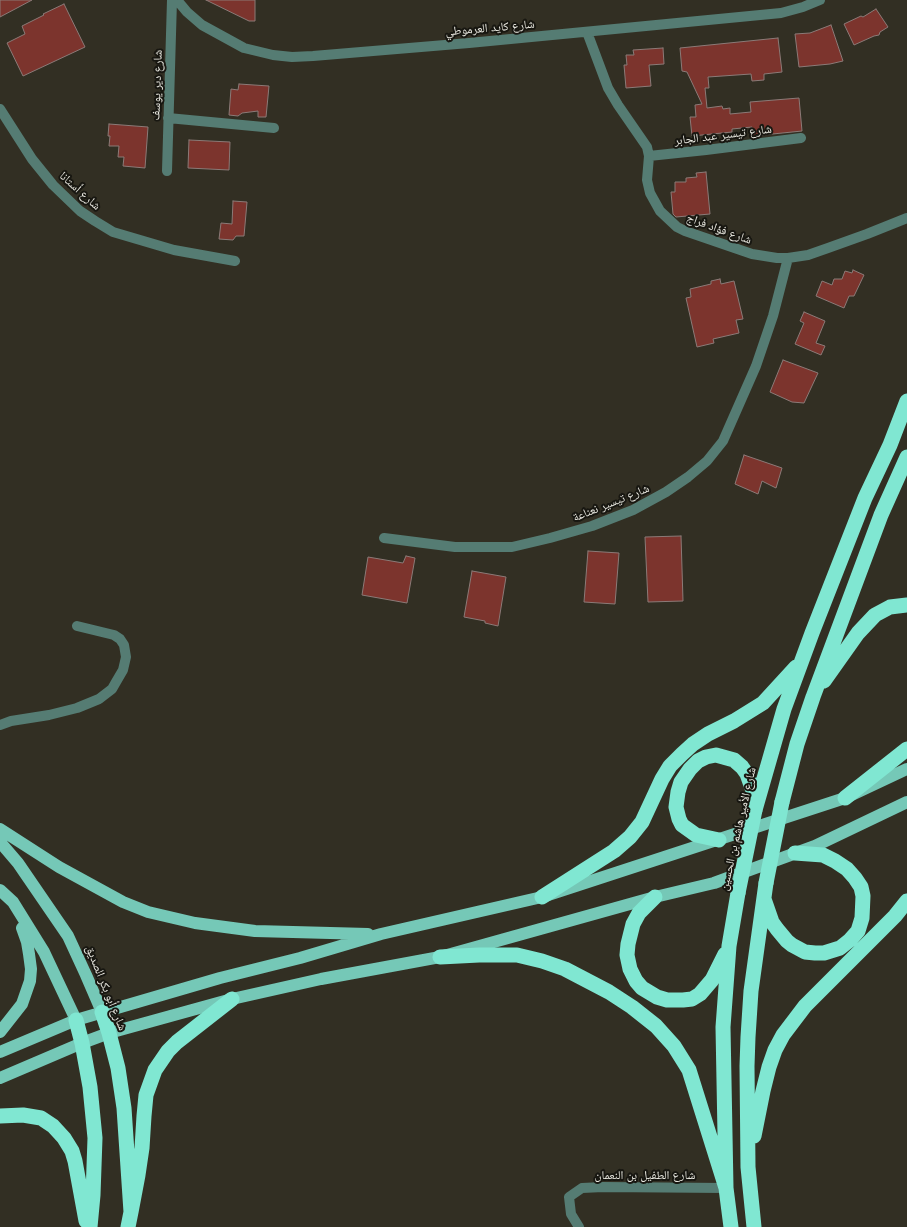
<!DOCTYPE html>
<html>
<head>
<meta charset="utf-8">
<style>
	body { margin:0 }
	canvas { display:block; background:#322f23 }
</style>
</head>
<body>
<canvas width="907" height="1227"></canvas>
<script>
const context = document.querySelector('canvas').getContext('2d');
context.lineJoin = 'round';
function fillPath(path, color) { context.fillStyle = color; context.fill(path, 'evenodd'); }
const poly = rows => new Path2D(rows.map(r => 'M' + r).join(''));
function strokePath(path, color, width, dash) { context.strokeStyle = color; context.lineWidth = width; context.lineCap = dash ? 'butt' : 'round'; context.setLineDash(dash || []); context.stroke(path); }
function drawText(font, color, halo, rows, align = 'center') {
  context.font = font + ' Quicksand,"Noto Naskh Arabic",sans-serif'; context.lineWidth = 4; context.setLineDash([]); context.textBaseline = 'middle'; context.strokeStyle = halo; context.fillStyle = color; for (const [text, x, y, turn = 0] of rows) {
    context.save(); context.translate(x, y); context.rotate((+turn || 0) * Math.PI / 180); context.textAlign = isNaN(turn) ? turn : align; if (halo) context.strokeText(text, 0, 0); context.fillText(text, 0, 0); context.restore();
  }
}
const building = poly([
	[0,0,32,0,0,17,0,0],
	[206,0,255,0,255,21,249,21,206,0],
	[64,4,85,47,23,76,7,43,25,34,22,26,44,15,43,14,64,4],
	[876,9,888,27,880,32,879,35,874,36,854,45,844,24,861,16,863,17,876,9],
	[831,25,843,61,830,64,799,67,795,34,810,33,831,25],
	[778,38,782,72,764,74,764,80,752,81,751,74,708,77,709,88,705,88,707,108,722,106,723,109,730,108,730,114,751,112,750,102,799,98,802,131,753,136,752,127,732,129,732,132,692,136,690,117,696,117,695,105,702,104,687,72,682,71,680,48,778,38],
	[663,48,664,64,649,65,651,86,626,88,624,65,627,65,626,55,634,55,633,50,663,48],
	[239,84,269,86,266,117,258,117,258,111,242,113,238,116,229,115,231,89,238,90,239,84],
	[109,124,148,127,145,168,123,166,124,157,118,157,119,146,109,146,110,136,108,136,109,124],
	[189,140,230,142,229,170,188,168,189,140],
	[706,172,710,214,676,217,673,214,671,192,675,192,675,182,686,182,686,178,697,177,696,173,706,172],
	[233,201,247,202,244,236,236,236,233,240,219,239,221,223,232,224,233,201],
	[853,270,864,275,854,296,849,296,844,308,816,296,822,281,832,285,834,279,842,279,845,271,852,273,853,270],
	[720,279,721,284,734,281,743,319,736,320,739,333,713,339,714,343,697,347,686,298,691,297,690,289,711,284,711,281,720,279],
	[804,312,825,321,816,343,825,346,821,355,795,344,804,323,800,321,804,312],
	[783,360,818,373,804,403,792,402,770,392,783,360],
	[744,455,782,468,776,488,762,481,758,494,735,484,744,455],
	[681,536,683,601,648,602,645,537,681,536],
	[588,551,619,553,615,604,584,602,588,551],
	[406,556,415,558,407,603,362,595,368,557,403,563,406,556],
	[472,571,506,577,498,626,485,623,485,621,464,617,472,571]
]);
fillPath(building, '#7c342d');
strokePath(building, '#8b7a77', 1);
strokePath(poly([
	[177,0,187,12,202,25,244,48,273,55,292,57,313,56,469,43,781,13,803,7,820,0],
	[587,32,608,88,618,105,647,147,649,156,647,180,650,193,660,211,677,227,685,231,752,254,777,258,788,258,808,255,828,248,867,234,907,218],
	[0,109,32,159,53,185,80,211,95,221,113,232,174,250,235,261],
	[168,118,274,128],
	[649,156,706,150,801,138],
	[167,171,172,0],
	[384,538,455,547,512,547,550,538,592,526,633,510,666,492,688,477,707,461,723,441,756,366,773,316,788,258],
	[0,725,11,721,49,715,77,708,99,699,112,689,116,682,123,670,126,657,124,645,120,639,114,635,77,626],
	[579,1227,571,1214,569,1197,582,1188,603,1187,726,1188]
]), '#557c73', 10);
strokePath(poly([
	[0,829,59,867,123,902,148,912,195,923,255,931,368,934],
	[0,842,18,863,68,936,86,975,102,1012],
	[0,890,13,902,44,952,76,1020],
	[0,1032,22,1004,30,981,31,969,29,954,27,942,22,928],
	[0,1052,76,1020,220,978,300,958,381,934,542,897,845,798,907,769],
	[0,1078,82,1043,109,1033,232,999,321,979,440,957,655,897,714,883,815,846,907,802]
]), '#75c8b7', 12);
strokePath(poly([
	[824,681,858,633,875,615,890,607,907,605],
	[845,798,907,749],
	[782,802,797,744,813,697,881,515,907,457],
	[755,810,784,709,812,633,865,498,890,445,907,401],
	[719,840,696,835,682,825,679,819,676,807,678,792,681,782,690,769,698,761,706,757,716,755,734,760,742,767,747,774,757,802],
	[542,897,614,851,630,837,642,822,662,779,670,766,682,754,693,744,708,734,734,721,763,703,796,667],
	[655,897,639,913,633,924,628,944,627,955,630,969,636,981,642,988,657,997,667,1000,683,1000,692,999,700,994,712,980,725,954],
	[764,899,772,922,777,929,787,941,792,945,805,952,815,953,824,953,840,948,850,940,858,931,862,918,863,896,861,887,855,878,847,869,835,861,823,855,795,853],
	[440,957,479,955,517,955,542,961,565,969,609,992,632,1007,656,1026,674,1046,689,1070,726,1188],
	[102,1012,109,1033,118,1068,124,1108,131,1212,128,1227],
	[76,1020,82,1043,90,1087,95,1138,93,1195,90,1227],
	[0,1116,23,1115,41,1118,53,1126,64,1138,72,1151,75,1161,86,1221],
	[754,1136,763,1091,769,1067,775,1050,783,1035,805,1006,895,916,907,901],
	[131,1212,138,1175,142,1148,144,1116,146,1095,155,1070,168,1051,177,1042,232,999],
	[731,1227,726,1188,723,1027,729,946,738,893],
	[754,1227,748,1167,747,1066,748,1037,751,991,766,883]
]), '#80e7d2', 15);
strokePath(poly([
	[766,883,782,802],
	[738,893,755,810]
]), '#80e7d2', 15);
drawText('12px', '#e9e8e0', '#181711', [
	["شارع كايد العرموطي",490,28,-5],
	["شارع دير يوسف",157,85,-88],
	["شارع تيسير عبد الجابر",723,135,-7],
	["شارع أستانا",80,191,42],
	["شارع فؤاد فراج",719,229,20],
	["شارع تيسير نعناعة",611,503,-22],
	["شارع الأمير هاشم بن الحسين",738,829,-77],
	["شارع أبو بكر الصديق",106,988,68],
	["شارع الطفيل بن النعمان",645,1175]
]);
</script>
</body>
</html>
